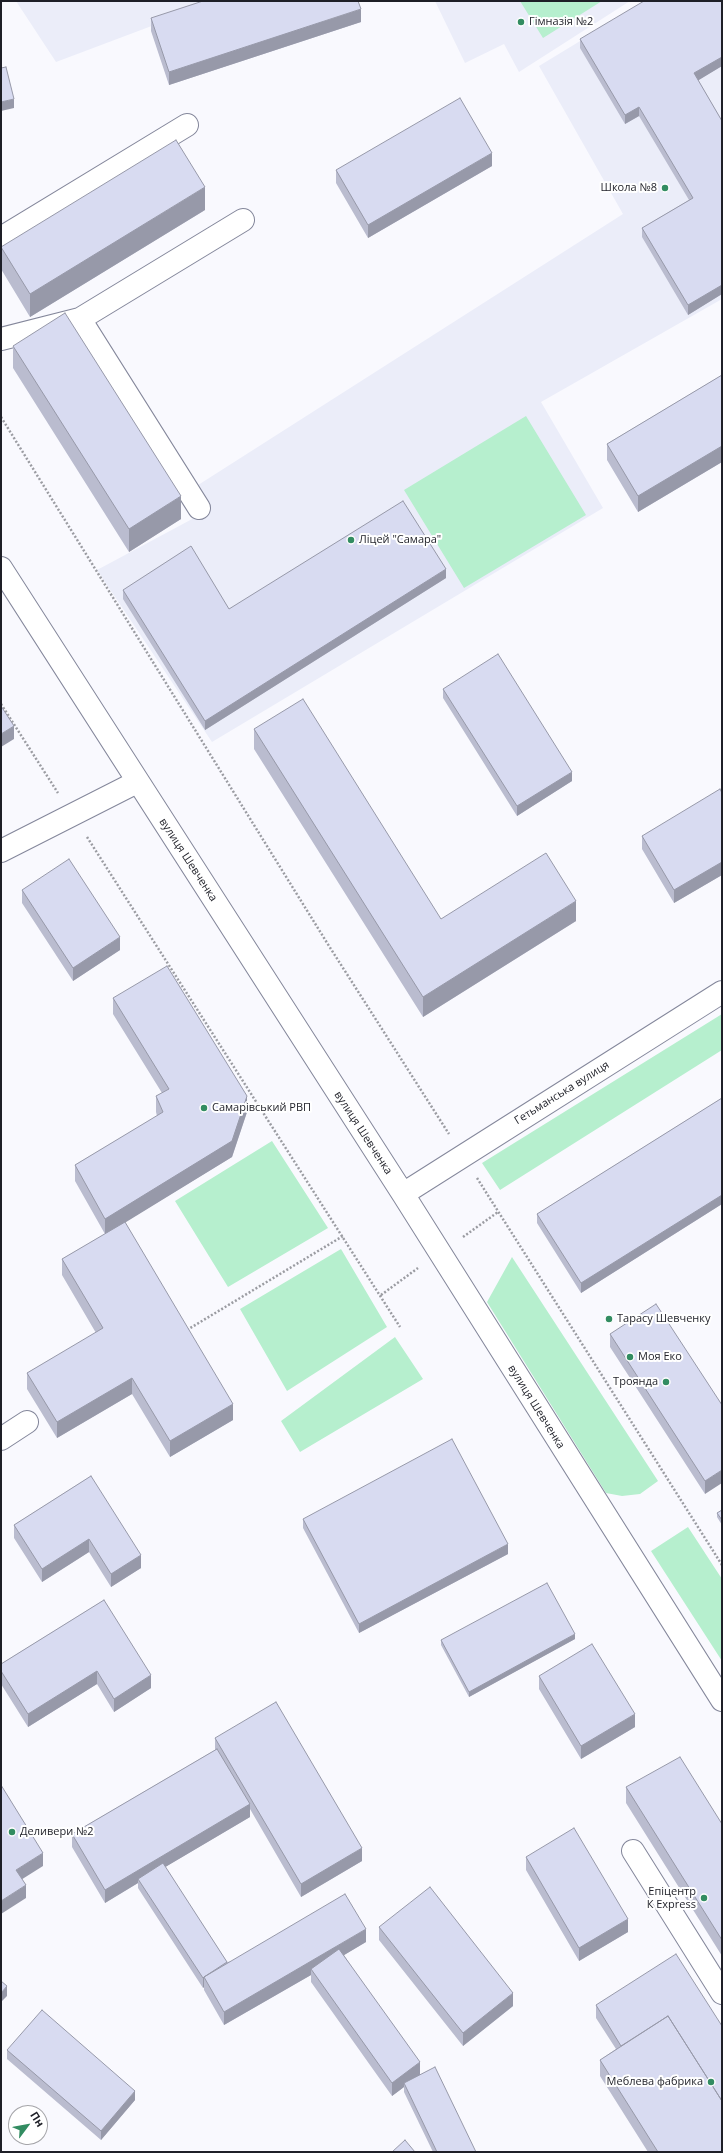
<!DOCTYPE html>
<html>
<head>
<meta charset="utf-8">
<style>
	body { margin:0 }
	#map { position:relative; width:723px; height:2153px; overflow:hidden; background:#f9f9fe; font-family:"Open Sans",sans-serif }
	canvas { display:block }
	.frame { position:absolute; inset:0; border:2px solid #1e1f27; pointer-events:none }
	.north { position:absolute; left:8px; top:2105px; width:40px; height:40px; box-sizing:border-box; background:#fff; border:1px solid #a5a5a9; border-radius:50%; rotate:58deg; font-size:11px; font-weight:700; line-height:16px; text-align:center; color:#1e1f27 }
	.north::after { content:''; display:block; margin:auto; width:14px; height:18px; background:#328c61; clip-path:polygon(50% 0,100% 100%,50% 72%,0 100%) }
</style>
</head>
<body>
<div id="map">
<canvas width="723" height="2153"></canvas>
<div class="frame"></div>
<div class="north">Пн</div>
</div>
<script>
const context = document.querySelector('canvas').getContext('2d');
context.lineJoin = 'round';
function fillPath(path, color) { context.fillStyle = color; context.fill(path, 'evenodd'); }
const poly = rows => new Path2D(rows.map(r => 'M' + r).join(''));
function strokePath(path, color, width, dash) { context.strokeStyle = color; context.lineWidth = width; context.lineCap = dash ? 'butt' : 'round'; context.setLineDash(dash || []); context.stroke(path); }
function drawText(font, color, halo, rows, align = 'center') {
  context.font = font + ' "Open Sans",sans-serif'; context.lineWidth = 4; context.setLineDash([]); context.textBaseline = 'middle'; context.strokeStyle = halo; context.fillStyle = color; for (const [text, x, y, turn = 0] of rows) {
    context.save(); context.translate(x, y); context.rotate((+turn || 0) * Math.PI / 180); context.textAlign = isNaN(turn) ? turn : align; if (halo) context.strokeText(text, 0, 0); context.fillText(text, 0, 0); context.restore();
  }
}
fillPath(poly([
	[16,1,218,1,56,62],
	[435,1,630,1,519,72,504,44,465,63],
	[646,1,722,1,722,299,541,402,603,508,212,742,97,570,209,510,195,487,623,214,539,66]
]), '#ebedf9');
fillPath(poly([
	[520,1,602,1,543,38],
	[526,416,586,515,464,588,404,490],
	[722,1014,722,1050,500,1190,482,1163],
	[272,1141,328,1228,228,1287,175,1201],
	[341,1249,387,1327,287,1391,240,1309],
	[512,1257,658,1481,640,1494,622,1496,606,1493,487,1302],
	[395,1337,423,1379,300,1452,281,1421],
	[688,1527,722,1579,722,1661,651,1551]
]), '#b6efce');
const minor = poly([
	[1,238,187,125],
	[80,319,199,508],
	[1,339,80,319,243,220],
	[1,568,403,1194,722,1700],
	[1,851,137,782],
	[403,1194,722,992],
	[1,1439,27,1422],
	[633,1851,722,1993]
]);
strokePath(minor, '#84879b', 24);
strokePath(poly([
	[1,417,329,946,449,1134],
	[1,704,58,793],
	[87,837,400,1327],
	[477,1178,722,1565],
	[463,1237,498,1212],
	[381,1295,418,1268],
	[187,1330,343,1236]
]), '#9b9ca2', 2.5, [2, 2]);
strokePath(minor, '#fff', 22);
fillPath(poly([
	[722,1,722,66,698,80,722,121,722,294,688,315,642,237,642,228,689,200,639,116,625,124,580,48,580,39],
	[151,18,361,22,169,85,151,31],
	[492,166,368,238,336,183,336,170],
	[205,210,30,317,1,269,1,247],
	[13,346,181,519,129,552,13,368],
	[722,375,722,462,638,512,607,460,607,444],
	[446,578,205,730,123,599,123,590,229,609],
	[443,689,572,781,517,816,443,698],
	[254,729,441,919,576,921,423,1017,254,749],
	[722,793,722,875,674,903,642,849,642,836],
	[22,890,120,950,73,981,22,903],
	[113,998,247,1112,232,1157,125,1222,233,1420,170,1457,132,1394,57,1438,27,1389,27,1373,96,1333,62,1275,62,1259,105,1234,75,1181,75,1165,157,1116,156,1112,156,1096,162,1093,113,1014],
	[722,1098,722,1204,581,1293,537,1223,537,1214],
	[610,1334,722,1405,705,1494,610,1347],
	[91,1476,141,1568,111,1587,89,1552,42,1582,14,1538,14,1525],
	[722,1510,722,1525,717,1517,717,1513],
	[303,1519,508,1554,359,1633,303,1528],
	[104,1600,151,1688,114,1712,97,1684,28,1727,1,1684,1,1664],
	[575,1639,469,1697,441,1645,441,1640],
	[539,1676,635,1727,581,1759,539,1689],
	[215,1738,362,1861,301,1897,250,1809,250,1817,165,1867,227,1962,366,1942,344,1955,420,2075,476,2152,433,2152,404,2092,404,2087,392,2096,311,1982,311,1975,224,2025,204,1990,204,1987,203,1988,138,1888,138,1883,105,1903,72,1847,72,1834,215,1750],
	[626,1787,722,1824,722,1956,626,1803],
	[526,1857,628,1932,579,1961,526,1870],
	[379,1927,513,2006,463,2046,379,1940],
	[596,2005,722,2152,648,2152,600,2076,600,2060,616,2049,596,2018],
	[7,2050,135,2100,101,2140,7,2059]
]), '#babccf');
fillPath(poly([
	[361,9,361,22,169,85,169,72],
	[722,57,722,66,694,83,694,73],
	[14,99,14,108,1,111,1,102],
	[639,107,639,116,625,124,625,115],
	[492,153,492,166,368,238,368,225],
	[205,187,205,210,30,317,30,294],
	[722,285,722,294,688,315,688,305],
	[722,446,722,462,638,512,638,496],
	[181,496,181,519,129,552,129,529],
	[446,569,446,578,205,730,205,721],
	[14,726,14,739,1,747,1,734],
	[572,772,572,781,517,816,517,806],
	[722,862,722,875,674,903,674,890],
	[576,901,576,921,423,1017,423,997],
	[120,937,120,950,73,981,73,968],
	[247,1096,247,1112,232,1157,105,1235,105,1219],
	[722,1195,722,1204,581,1293,581,1283],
	[132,1378,132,1394,57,1438,57,1422],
	[233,1404,233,1420,170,1457,170,1441],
	[722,1470,722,1483,705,1494,705,1481],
	[89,1539,89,1552,42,1582,42,1569],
	[508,1544,508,1554,359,1633,359,1624],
	[141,1555,141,1568,111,1587,111,1574],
	[575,1634,575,1639,469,1697,469,1692],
	[97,1671,97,1684,28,1727,28,1714],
	[151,1675,151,1688,114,1712,114,1699],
	[635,1714,635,1727,581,1759,581,1746],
	[250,1804,250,1817,140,1882,138,1879,138,1883,105,1903,105,1890],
	[362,1848,362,1861,301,1897,301,1884],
	[43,1853,43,1866,16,1883,16,1870],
	[26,1885,26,1898,1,1914,1,1901],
	[628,1919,628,1932,579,1961,579,1948],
	[366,1929,366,1942,314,1973,311,1969,311,1975,224,2025,224,2012],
	[203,1978,204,1978,204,1987,203,1988],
	[7,1986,7,1996,1,2002,1,1993],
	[513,1993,513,2006,463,2046,463,2033],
	[420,2062,420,2075,404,2083,404,2087,392,2096,392,2083],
	[135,2091,135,2100,101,2140,101,2131]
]), '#9799a9');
const building = poly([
	[203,1,358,1,361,9,169,72,151,18,203,1],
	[644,1,722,1,722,57,694,73,722,121,722,285,688,305,642,228,693,198,639,107,625,115,580,39,644,1],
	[6,67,14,99,1,102,1,68,6,67],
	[460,98,492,153,368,225,336,170,460,98],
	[176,140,205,187,30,294,1,247,176,140],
	[65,313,181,496,129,529,13,346,65,313],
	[722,375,722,446,638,496,607,444,722,375],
	[403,501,446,569,205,721,123,590,191,546,229,609,403,501],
	[498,654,572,772,517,806,443,689,498,654],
	[303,699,441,919,546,853,576,901,423,997,254,729,303,699],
	[1,706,14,726,1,734,1,706],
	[720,789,722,793,722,862,674,890,642,836,720,789],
	[69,859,120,937,73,968,22,890,69,859],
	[167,966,247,1096,232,1141,105,1219,75,1165,163,1112,156,1096,169,1089,113,998,167,966],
	[722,1098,722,1195,581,1283,537,1214,722,1098],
	[125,1222,233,1404,170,1441,132,1378,57,1422,27,1373,103,1328,62,1259,125,1222],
	[656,1304,722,1405,722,1470,705,1481,610,1334,656,1304],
	[452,1439,508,1544,359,1624,303,1519,452,1439],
	[91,1476,141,1555,111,1574,89,1539,42,1569,14,1525,91,1476],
	[722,1510,722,1520,717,1513,722,1510],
	[547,1583,575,1634,469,1692,441,1640,547,1583],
	[104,1600,151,1675,114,1699,97,1671,28,1714,1,1671,1,1664,104,1600],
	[592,1644,635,1714,581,1746,539,1676,592,1644],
	[276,1702,362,1848,301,1884,215,1738,276,1702],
	[217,1749,250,1804,105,1890,72,1834,217,1749],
	[680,1757,722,1824,722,1940,626,1787,680,1757],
	[1,1785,43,1853,16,1870,26,1885,1,1901,1,1785],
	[574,1828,628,1919,579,1948,526,1857,574,1828],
	[163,1863,227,1962,204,1977,203,1978,138,1879,163,1863],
	[430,1887,513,1993,463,2033,379,1927,430,1887],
	[345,1894,366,1929,224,2012,204,1977,345,1894],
	[339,1949,420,2062,392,2083,311,1969,339,1949],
	[676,1954,722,2026,722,2101,668,2016,621,2046,596,2005,676,1954],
	[1,1981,7,1986,1,1993,1,1981],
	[42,2010,135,2091,101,2131,7,2050,42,2010],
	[668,2016,722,2101,722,2152,658,2152,600,2060,668,2016],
	[435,2067,476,2152,437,2152,404,2083,435,2067],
	[405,2140,415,2152,392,2152,405,2140]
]);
fillPath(building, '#d8dbf1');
strokePath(building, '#9799a9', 1);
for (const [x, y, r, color] of [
	[521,22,4,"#328c61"],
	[665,188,4,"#328c61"],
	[351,540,4,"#328c61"],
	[204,1108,4,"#328c61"],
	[609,1319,4,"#328c61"],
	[630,1357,4,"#328c61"],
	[666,1382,4,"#328c61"],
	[12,1832,4,"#328c61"],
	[704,1898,4,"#328c61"],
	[711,2082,4,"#328c61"]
]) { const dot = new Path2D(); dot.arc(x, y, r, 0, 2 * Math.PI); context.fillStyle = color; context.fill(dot); strokePath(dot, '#fff', 1.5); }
drawText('11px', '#1e1f27', '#fff', [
	["Гімназія №2",529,22],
	["Школа №8",657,188,"right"],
	["Ліцей \"Самара\"",359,540],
	["Самарівський РВП",212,1108],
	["Тарасу Шевченку",617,1319],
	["Моя Еко",638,1357],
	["Троянда",658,1382,"right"],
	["Деливери №2",20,1832],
	["Епіцентр",696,1892,"right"],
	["К Express",696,1905,"right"],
	["Меблева фабрика",703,2082,"right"]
], 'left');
drawText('11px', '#1e1f27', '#fff', [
	["вулиця Шевченка",188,860,57],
	["Гетьманська вулиця",562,1093,-32],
	["вулиця Шевченка",363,1133,57],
	["вулиця Шевченка",536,1407,58]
]);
</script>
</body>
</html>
